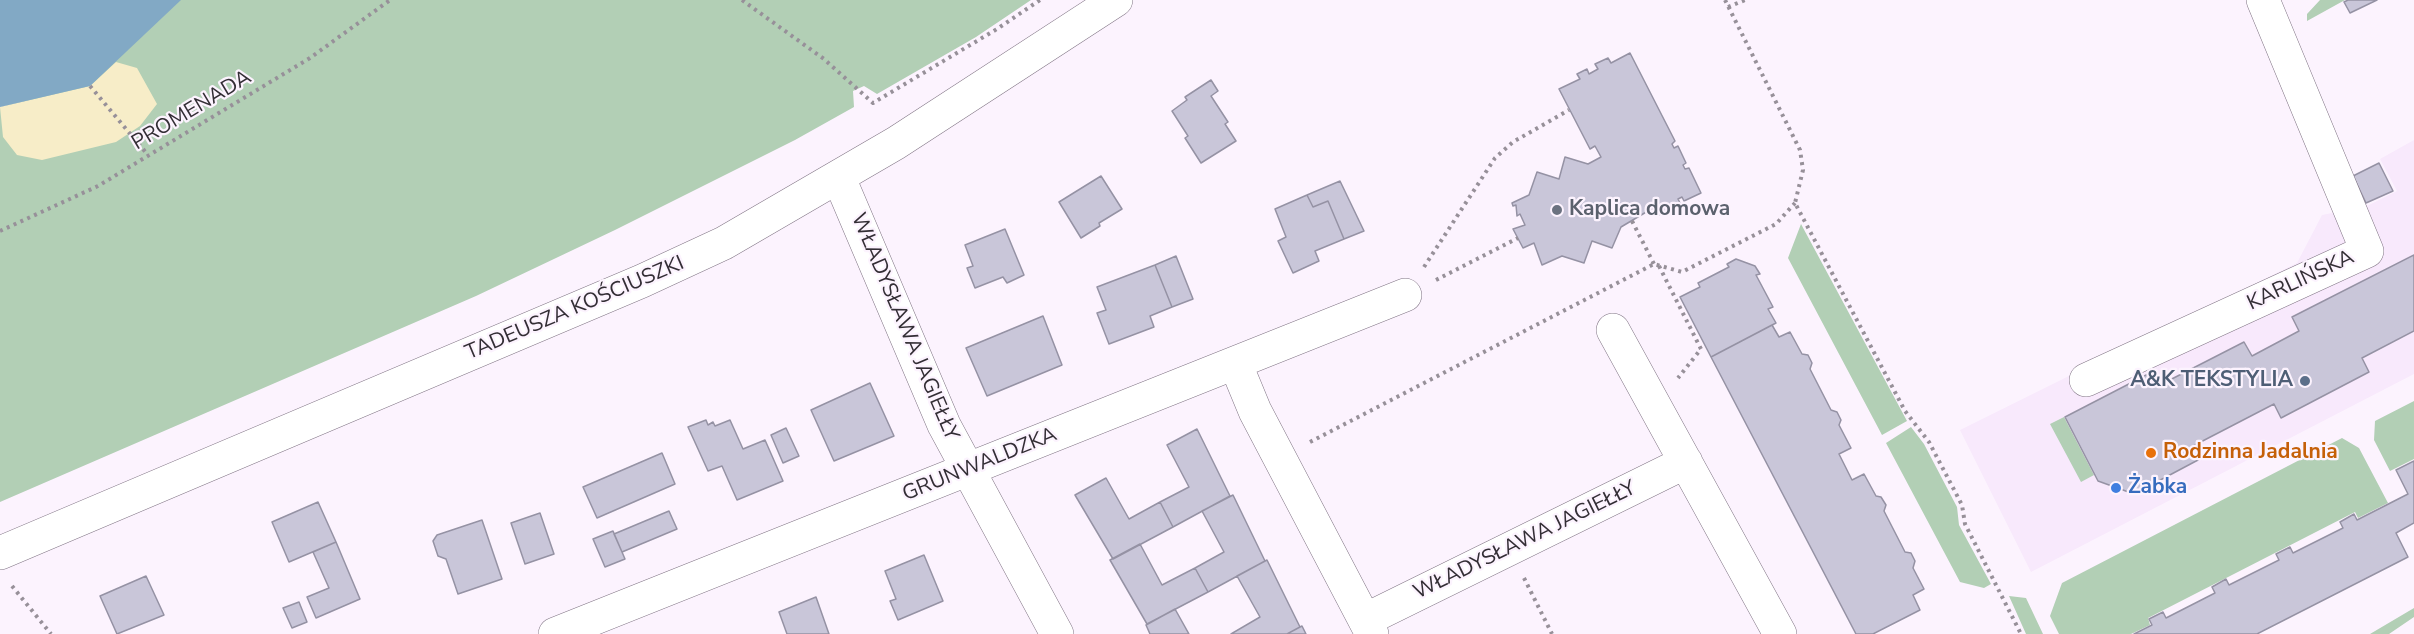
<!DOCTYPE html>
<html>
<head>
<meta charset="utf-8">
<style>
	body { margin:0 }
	canvas { display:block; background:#fcf3fe }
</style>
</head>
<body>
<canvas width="2414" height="634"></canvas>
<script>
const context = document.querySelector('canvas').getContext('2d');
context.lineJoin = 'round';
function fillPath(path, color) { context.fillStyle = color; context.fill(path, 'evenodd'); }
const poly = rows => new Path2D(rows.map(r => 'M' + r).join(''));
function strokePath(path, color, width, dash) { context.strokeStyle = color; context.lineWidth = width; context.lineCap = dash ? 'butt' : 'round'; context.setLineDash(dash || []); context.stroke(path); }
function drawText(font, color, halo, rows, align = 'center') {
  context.font = font + ' "Nunito Sans",sans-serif'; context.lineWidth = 4.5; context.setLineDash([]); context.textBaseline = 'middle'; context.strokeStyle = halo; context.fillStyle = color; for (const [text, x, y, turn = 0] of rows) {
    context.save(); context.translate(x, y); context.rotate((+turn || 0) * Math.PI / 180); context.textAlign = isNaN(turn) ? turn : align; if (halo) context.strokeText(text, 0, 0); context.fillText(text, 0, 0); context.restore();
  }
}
fillPath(poly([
	[2414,140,2414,374,2031,572,1960,430,2297,263,2322,215,2367,206,2397,191,2380,159]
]), '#f8e9fc');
fillPath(poly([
	[85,0,1031,0,976,37,877,94,864,86,853,91,854,107,795,140,615,230,476,296,0,502,0,107,39,97],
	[2320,0,2345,0,2307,21,2307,14],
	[1801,224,1907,421,1882,435,1788,258],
	[2414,401,2414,459,2390,471,2374,440,2375,421],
	[2064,417,2094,475,2081,482,2050,424],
	[1911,427,1924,444,1957,507,1959,525,1991,584,1984,588,1960,582,1886,443],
	[2342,438,2359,448,2388,503,2358,518,2355,512,2148,618,2150,625,2131,634,2059,634,2050,616,2062,583],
	[2009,596,2026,598,2043,634,2026,634],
	[2414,608,2414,617,2389,634,2370,634]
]), '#b2cfb5');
fillPath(poly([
	[116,62,137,68,157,104,140,126,116,142,42,160,17,155,3,137,0,107,90,86]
]), '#f7edc8');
fillPath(poly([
	[0,0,181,0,90,86,0,107]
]), '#82a9c5');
const building = poly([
	[2348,0,2377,0,2350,13,2344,2,2348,0],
	[1630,53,1675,141,1672,144,1674,148,1678,146,1686,163,1683,165,1685,169,1689,168,1701,193,1684,201,1682,197,1678,199,1683,209,1670,214,1668,211,1656,216,1653,208,1621,227,1612,248,1592,241,1584,263,1562,256,1542,265,1534,243,1523,248,1513,229,1525,225,1520,214,1517,216,1516,205,1513,206,1512,203,1529,195,1537,172,1559,179,1565,157,1588,164,1601,157,1595,146,1590,149,1559,89,1580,79,1577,74,1587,69,1589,74,1598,69,1595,64,1608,58,1611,63,1630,53],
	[1211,80,1218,91,1211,96,1228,122,1225,124,1236,141,1201,163,1185,138,1188,136,1172,111,1187,100,1185,97,1211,80],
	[2379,163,2393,191,2366,203,2353,176,2379,163],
	[1101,176,1122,209,1099,223,1100,226,1081,238,1059,202,1101,176],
	[1340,181,1364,231,1344,239,1328,201,1313,207,1307,195,1340,181],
	[1307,195,1313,207,1328,201,1344,239,1315,251,1319,261,1293,273,1278,241,1286,237,1275,209,1307,195],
	[1005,229,1024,275,1007,283,1003,277,975,288,967,268,973,266,965,245,1005,229],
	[2414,255,2414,331,2362,358,2369,372,2281,418,2274,404,2191,447,2198,460,2134,494,2098,481,2065,417,2152,372,2160,385,2244,342,2252,356,2299,331,2292,317,2414,255],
	[1176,256,1193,299,1172,307,1155,265,1176,256],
	[1736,259,1755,266,1760,274,1756,275,1773,307,1768,309,1776,323,1711,357,1680,297,1700,287,1698,283,1729,267,1727,264,1736,259],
	[1155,265,1172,307,1150,316,1154,327,1109,344,1097,313,1106,310,1097,287,1155,265],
	[1043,316,1062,365,987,396,966,348,1043,316],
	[1772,325,1779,337,1790,332,1802,354,1808,355,1812,363,1810,369,1831,410,1837,412,1841,420,1839,425,1851,448,1839,454,1852,480,1864,474,1876,496,1881,497,1886,505,1884,511,1905,552,1911,553,1915,561,1913,568,1924,589,1913,595,1920,610,1873,634,1856,634,1711,357,1772,325],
	[870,383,894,436,834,461,811,410,870,383],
	[706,420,708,425,713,422,715,426,730,420,743,449,765,440,783,481,737,500,722,466,708,471,688,427,706,420],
	[786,428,799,456,783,463,771,435,786,428],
	[1197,429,1230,496,1173,527,1160,502,1189,487,1167,445,1197,429],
	[662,453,675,484,597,518,583,487,662,453],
	[2414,461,2414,523,2396,533,2408,557,2257,634,2134,634,2152,625,2149,619,2163,612,2166,618,2215,593,2212,587,2226,579,2229,585,2279,560,2276,554,2290,547,2293,553,2343,528,2340,522,2354,514,2357,520,2408,494,2396,470,2414,461],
	[1106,478,1129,519,1160,502,1173,527,1113,559,1075,495,1106,478],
	[1233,495,1265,561,1208,592,1195,568,1224,552,1202,511,1233,495],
	[318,502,336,542,289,562,272,522,318,502],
	[669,511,677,529,622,552,614,534,669,511],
	[540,513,554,554,525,564,511,523,540,513],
	[482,520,502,579,458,594,446,559,438,556,433,541,437,535,482,520],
	[613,531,625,559,605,567,593,539,613,531],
	[336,542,360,599,316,618,307,597,329,588,313,552,336,542],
	[1140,544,1162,585,1195,568,1208,592,1147,624,1110,560,1140,544],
	[924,555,943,601,898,620,890,601,896,599,885,571,924,555],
	[1267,560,1300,627,1287,634,1231,634,1260,617,1237,576,1267,560],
	[146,576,164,615,117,634,100,596,146,576],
	[816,597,829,634,787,634,779,612,816,597],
	[299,602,307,622,292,628,283,608,299,602],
	[1175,609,1189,634,1150,634,1146,625,1175,609],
	[1302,626,1306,634,1287,634,1300,627,1302,626]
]);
fillPath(building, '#c9c6d9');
strokePath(building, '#9592a4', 1.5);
const minor = poly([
	[839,178,944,425,1057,634],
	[1613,330,1780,634],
	[1236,365,1255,411,1372,634],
	[2086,380,2367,251,2263,0],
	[0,553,642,281,724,243,896,143,1116,0],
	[1365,620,1686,462],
	[555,634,1405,295]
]);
strokePath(minor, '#817585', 34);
strokePath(poly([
	[742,0,824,59,873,103,997,29,1040,0],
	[1725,0,1800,150,1803,170,1795,203,1905,411,1929,442,1962,505,1965,524,2021,634],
	[1728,7,1745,0],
	[90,86,148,155],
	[1632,221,1654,264],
	[0,231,98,186,310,58,390,0],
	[1659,266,1701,349,1678,378],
	[1424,267,1495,158,1513,142,1569,110],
	[1436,280,1518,238],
	[1310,442,1654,264,1682,272,1776,224,1795,203],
	[1524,578,1552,634],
	[12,586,51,634]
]), '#979099', 4, [3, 4.5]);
strokePath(minor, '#fff', 33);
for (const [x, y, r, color] of [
	[1557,210,6,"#6b7280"],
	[2305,381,6,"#5c6f8a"],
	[2151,453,6,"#e8710a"],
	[2116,488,6,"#3f7fe0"]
]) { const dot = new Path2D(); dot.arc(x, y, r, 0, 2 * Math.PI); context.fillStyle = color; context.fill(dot); strokePath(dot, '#fcf3fe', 2); }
drawText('21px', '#332e35', '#fcf3fe', [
	["PROMENADA",192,111,-31],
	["KARLIŃSKA",2301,281,-25],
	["TADEUSZA KOŚCIUSZKI",575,309,-23],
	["WŁADYSŁAWA JAGIEŁŁY",904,327,67],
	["GRUNWALDZKA",980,465,-22],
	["WŁADYSŁAWA JAGIEŁŁY",1525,541,-26]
]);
drawText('bold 21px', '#5b616d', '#fcf3fe', [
	["Kaplica domowa",1569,210]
], 'left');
drawText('bold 21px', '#4e5e75', '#fcf3fe', [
	["A&K TEKSTYLIA",2293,381]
], 'right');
drawText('bold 21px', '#c56008', '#fcf3fe', [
	["Rodzinna Jadalnia",2163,453]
], 'left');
drawText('bold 21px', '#366cbe', '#fcf3fe', [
	["Żabka",2128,488]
], 'left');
</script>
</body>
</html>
